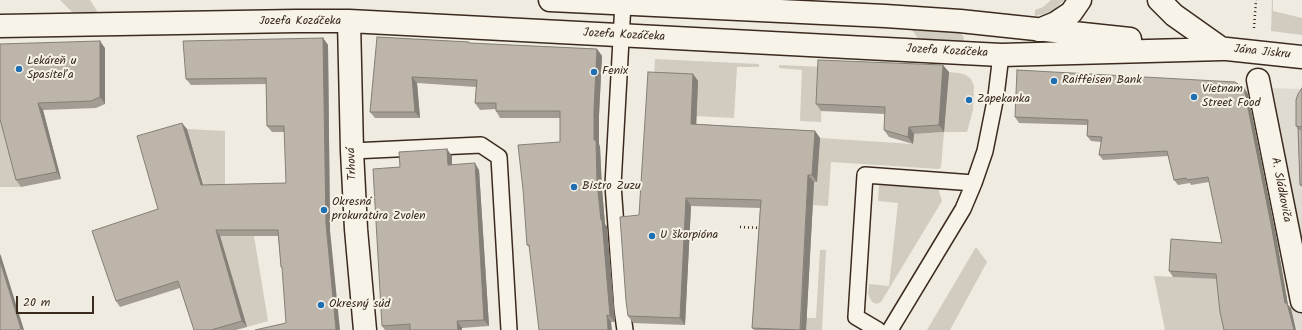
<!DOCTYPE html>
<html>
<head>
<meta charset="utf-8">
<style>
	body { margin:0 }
	#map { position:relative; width:1302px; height:330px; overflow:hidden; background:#efebe0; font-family:Kalam,sans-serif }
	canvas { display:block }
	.scale { position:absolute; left:16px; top:296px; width:78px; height:18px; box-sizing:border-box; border:2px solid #3b2a1e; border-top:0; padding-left:5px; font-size:12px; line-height:14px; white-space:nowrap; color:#3b2a1e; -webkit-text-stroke:3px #f7f3e8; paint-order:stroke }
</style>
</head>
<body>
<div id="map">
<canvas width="1302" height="330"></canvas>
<div class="scale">20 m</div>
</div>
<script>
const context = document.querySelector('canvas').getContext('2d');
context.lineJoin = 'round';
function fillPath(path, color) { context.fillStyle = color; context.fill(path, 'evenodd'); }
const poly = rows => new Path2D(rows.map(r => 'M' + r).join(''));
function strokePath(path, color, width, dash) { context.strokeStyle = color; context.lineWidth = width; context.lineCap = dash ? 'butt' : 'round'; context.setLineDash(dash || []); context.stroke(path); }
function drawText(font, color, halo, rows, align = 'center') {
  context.font = font + ' Kalam,sans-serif'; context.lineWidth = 4; context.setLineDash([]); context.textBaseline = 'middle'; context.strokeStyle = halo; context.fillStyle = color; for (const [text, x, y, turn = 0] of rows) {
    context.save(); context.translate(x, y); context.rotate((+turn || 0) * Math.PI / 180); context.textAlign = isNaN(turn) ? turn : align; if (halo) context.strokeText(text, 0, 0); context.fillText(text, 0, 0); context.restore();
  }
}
fillPath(poly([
	[1239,87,1302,89,1302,330,1296,330,1285,285,1259,140,1249,94]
]), '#e0dbd0');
fillPath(poly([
	[60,0,90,0,97,11,97,15,77,17],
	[1051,0,1064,0,1054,10,1044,14,1035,16,1035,10,1043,7],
	[1272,0,1273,0,1273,11,1302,18,1302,35,1271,31],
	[908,24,955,29,961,33,964,38,961,44,922,44],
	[655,59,759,64,759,67,737,67,734,118,696,116,654,79],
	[779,65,823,67,821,122,800,121,802,70,779,68],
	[949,72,959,73,966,75,971,79,974,86,973,110,967,132,944,132,941,167,939,169,831,162,828,206,812,205,814,182,817,182,820,138,913,144,914,134,944,132],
	[0,108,21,187,0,187],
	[187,129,225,131,225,190,228,236,254,236,268,321,247,327],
	[879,185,938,188,942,201,881,302,877,304,872,302,868,294,869,284,889,286,898,203,878,201],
	[976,247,987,262,950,330,927,330],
	[820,250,826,250,822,330,806,330,806,318,816,318],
	[1154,276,1220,279,1227,330,1165,330]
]), '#d1cbc0');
const lane = poly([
	[623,3,613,185,622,309,625,330],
	[352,151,481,145,499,157,509,330],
	[878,330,856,317,865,175,974,183],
	[890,330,963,209,974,183,985,151,996,96,1001,55]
]);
const street = poly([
	[550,0,885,16,960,21,1130,39],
	[1159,0,1174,15,1222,49],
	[349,21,352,151,356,229,365,330],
	[0,26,296,21,349,21,1001,55,1222,49],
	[1039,30,1056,23,1071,13,1080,0],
	[1208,47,1302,57],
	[1258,80,1302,301]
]);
strokePath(lane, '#3b2a1e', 18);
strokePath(street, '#3b2a1e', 25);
strokePath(poly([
	[1254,28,1256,0],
	[740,227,761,228]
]), '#3b2a1e', 2.5, [1, 3]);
strokePath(lane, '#f7f3e8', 15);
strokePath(street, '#f7f3e8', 22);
fillPath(poly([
	[377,37,469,42,469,43,597,49,602,56,599,115,599,144,600,147,602,189,605,224,607,227,615,322,611,322,529,247,527,245,560,142,560,118,500,118,496,111,496,109,480,110,475,103,476,87,417,83,420,118,375,118,370,112],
	[323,38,328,45,330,230,286,323,283,269,281,267,278,236,220,236,247,327,236,330,194,330,180,288,120,307,116,301,158,209,187,129,203,185,286,183,285,132,272,132,267,126,266,84,191,85,186,79],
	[105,48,105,104,96,108,43,110,61,179,21,187,16,180,0,119],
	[949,72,944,132,914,134,913,144,889,137,884,130,885,114,821,111,816,104],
	[693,74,698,81,696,124,815,131,820,138,817,182,814,182,806,330,754,330,752,328,760,208,691,206,685,325,633,323,628,316],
	[1302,88,1302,187,1300,185,1298,129,1296,126],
	[1248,94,1275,230,1288,305,1291,308,1217,279,1173,277,1169,271,1222,243,1209,182,1191,185,1190,183,1178,185,1174,180,1168,156,1103,160,1099,155,1101,142,1091,141,1087,136,1087,125,1019,123,1015,117],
	[452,156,452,165,479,170,489,326,462,328,462,330,385,330,382,326,400,167]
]), '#a39c92');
fillPath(poly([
	[323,38,328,45,330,230,340,330,336,330,326,224],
	[100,41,105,48,105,104,100,97],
	[597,49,602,56,599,115,599,144,600,147,602,189,605,224,607,227,615,322,610,316,601,220,594,140,594,109],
	[943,65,949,72,944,132,939,125],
	[693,74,698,81,696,131,691,124],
	[412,77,417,83,420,118,415,112],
	[1244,88,1248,94,1275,230,1288,305,1291,308,1296,330,1294,330,1285,303],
	[38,103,43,110,61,179,57,172],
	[182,123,187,129,205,191,201,185],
	[909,127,914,134,913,144,908,137],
	[815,131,820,138,817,182,812,175],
	[447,149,452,156,452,172,448,165],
	[475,163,479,170,489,326,484,320],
	[808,175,814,182,806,330,801,330],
	[686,198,691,206,685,325,680,318],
	[216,230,220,236,247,327,242,321],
	[0,254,1,256,24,330,22,330,21,329,0,261],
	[607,315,611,322,612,330,608,330],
	[457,321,462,328,462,330,458,330]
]), '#847f77');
const building = poly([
	[377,37,469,42,469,43,597,49,594,109,594,140,596,140,597,183,601,220,602,220,610,316,607,315,608,330,539,330,529,245,527,245,523,189,518,145,560,142,560,111,496,111,496,103,475,103,477,80,412,77,415,112,370,112,377,37],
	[323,38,326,224,336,330,255,330,286,323,282,267,281,267,278,230,216,230,242,321,211,330,194,330,178,281,116,301,92,231,158,209,137,136,182,123,201,185,286,183,284,126,267,126,266,78,186,79,183,41,323,38],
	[100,41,100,97,91,101,38,103,57,172,16,180,0,119,0,44,100,41],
	[818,60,943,65,939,125,909,127,908,137,884,130,885,107,816,104,818,60],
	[1017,70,1235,82,1244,88,1271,224,1285,303,1287,303,1294,330,1224,330,1220,312,1216,274,1169,271,1171,239,1222,243,1208,177,1187,180,1186,178,1174,180,1167,151,1099,155,1102,137,1087,136,1088,120,1015,117,1017,70],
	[648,72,693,74,691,124,815,131,812,175,808,175,800,330,752,328,761,200,686,198,680,318,628,316,626,301,620,217,639,215,648,72],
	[1302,88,1302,127,1296,126,1296,100,1298,94,1302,88],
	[1298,128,1302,130,1302,185,1300,185,1298,128],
	[447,149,448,165,475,163,484,320,457,321,458,330,410,330,410,324,382,326,373,169,400,167,399,152,447,149],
	[0,261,21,329,17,330,0,330,0,261]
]);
fillPath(building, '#bdb5aa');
strokePath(building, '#847f77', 1);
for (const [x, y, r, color] of [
	[19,69,4,"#1f6fb2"],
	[594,72,4,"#1f6fb2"],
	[1054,81,4,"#1f6fb2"],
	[1194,97,4,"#1f6fb2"],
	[969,100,4,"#1f6fb2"],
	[574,187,4,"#1f6fb2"],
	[324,210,4,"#1f6fb2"],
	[652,236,4,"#1f6fb2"],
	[321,305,4,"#1f6fb2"]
]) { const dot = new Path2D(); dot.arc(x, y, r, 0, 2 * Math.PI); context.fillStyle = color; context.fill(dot); strokePath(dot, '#f7f3e8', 1.5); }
drawText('12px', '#3b2a1e', '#f7f3e8', [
	["Jozefa Kozáčeka",300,22],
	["Jozefa Kozáčeka",624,36,3],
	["Jozefa Kozáčeka",947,52,3],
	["Jána Jiskru",1262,53,6],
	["Trhová",353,164,-93],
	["A. Sládkoviča",1280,190,79]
]);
drawText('12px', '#3b2a1e', '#f7f3e8', [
	["Lekáreň u",27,62],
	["Spasiteľa",27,76],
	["Fenix",602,72],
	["Raiffeisen Bank",1062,81],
	["Vietnam",1202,90],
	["Street Food",1202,104],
	["Zapekanka",977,100],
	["Bistro Zuzu",582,187],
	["Okresná",332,203],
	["prokuratúra Zvolen",332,217],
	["U škorpióna",660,236],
	["Okresný súd",329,305]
], 'left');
</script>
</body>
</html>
